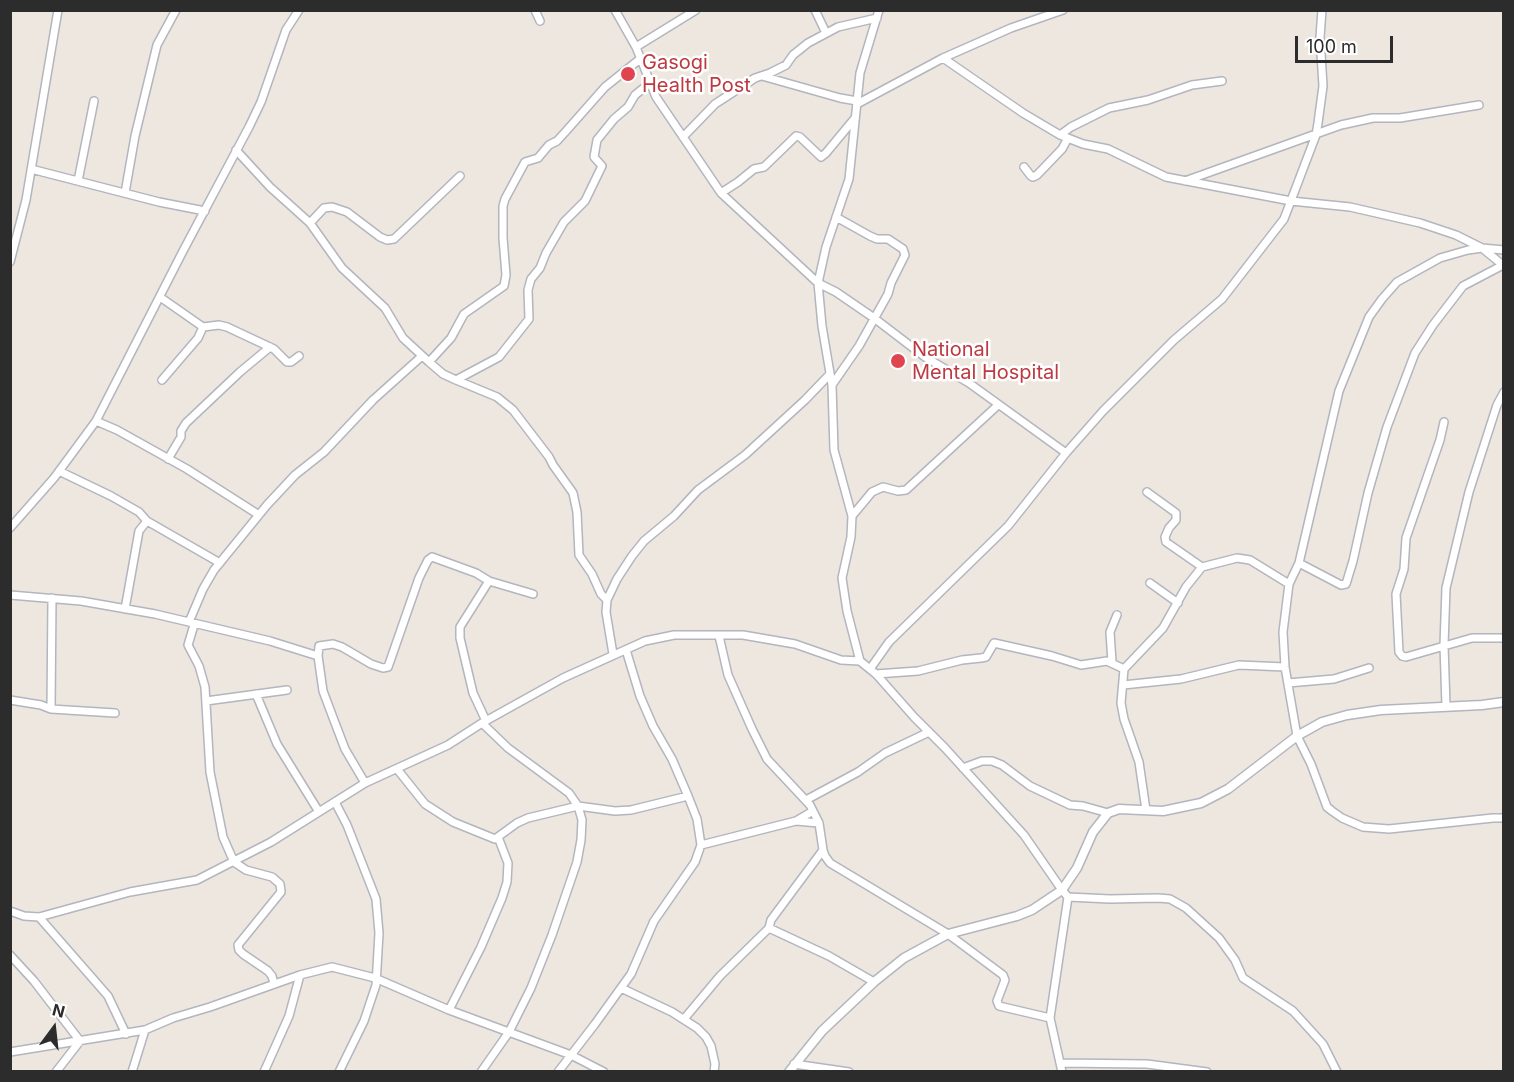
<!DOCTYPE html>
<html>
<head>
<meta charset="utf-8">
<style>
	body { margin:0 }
	#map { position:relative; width:1514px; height:1082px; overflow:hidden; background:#ede7e0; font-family:Inter,sans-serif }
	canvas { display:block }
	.frame { position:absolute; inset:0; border:12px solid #2c2c2c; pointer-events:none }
	.north { position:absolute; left:24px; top:998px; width:60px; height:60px; -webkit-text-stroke:4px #fff; paint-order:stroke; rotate:15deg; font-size:16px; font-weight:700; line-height:24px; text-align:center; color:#2c2c2c }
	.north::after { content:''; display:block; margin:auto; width:21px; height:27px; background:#2c2c2c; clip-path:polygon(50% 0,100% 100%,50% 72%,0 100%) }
	.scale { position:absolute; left:1295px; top:36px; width:98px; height:27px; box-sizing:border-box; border:3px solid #2c2c2c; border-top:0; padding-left:8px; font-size:18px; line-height:21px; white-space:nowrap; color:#2c2c2c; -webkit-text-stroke:4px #fff; paint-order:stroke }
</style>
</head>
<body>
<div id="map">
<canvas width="1514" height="1082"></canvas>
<div class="frame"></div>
<div class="north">N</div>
<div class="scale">100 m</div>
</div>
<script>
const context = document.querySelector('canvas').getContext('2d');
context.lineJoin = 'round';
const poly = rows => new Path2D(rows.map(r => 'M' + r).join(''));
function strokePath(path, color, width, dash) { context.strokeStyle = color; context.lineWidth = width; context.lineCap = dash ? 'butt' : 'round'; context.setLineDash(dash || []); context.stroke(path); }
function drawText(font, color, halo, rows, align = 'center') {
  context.font = font + ' Inter,sans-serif'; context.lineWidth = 5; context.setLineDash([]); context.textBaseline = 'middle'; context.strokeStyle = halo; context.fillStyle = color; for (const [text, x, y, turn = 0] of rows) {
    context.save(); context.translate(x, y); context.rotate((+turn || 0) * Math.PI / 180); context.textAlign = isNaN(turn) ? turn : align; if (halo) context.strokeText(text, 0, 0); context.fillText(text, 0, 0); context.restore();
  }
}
const minor = poly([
	[535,10,540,21],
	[615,10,636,47,656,97,721,193,818,283,836,292,874,318,925,357,969,383,1066,453],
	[815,10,826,33],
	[879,10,860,73,849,179,826,247,818,283,822,326,832,385,834,450,852,516,851,537,842,578,847,611,860,661,876,674,914,717,945,748,1024,835,1062,890,1068,897,1050,1018,1062,1072],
	[636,47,696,10],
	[943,58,1023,113,1060,135,1083,144,1108,149,1166,177,1291,201,1350,207,1420,223,1456,235,1482,248,1504,266],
	[762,76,840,98,857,101],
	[857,104,943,58,1011,28,1063,10],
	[1060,135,1071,127,1109,108,1148,100,1192,85,1222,81],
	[683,137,715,104,755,78,770,73,786,65,793,55,808,43,838,27,877,18],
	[236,150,270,187,310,223,342,268,385,308,403,338,429,362,443,374,456,380,497,397,513,410,549,457,553,465,573,493,577,512,579,555,592,574,601,594,607,600],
	[1024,167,1031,176,1033,177,1037,175,1062,149,1068,138],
	[31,169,159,202,205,211],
	[78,181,94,101],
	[1185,181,1341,125,1373,118,1400,118,1479,105],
	[125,193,135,136,157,45,176,10],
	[721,193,738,182,754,169,764,167,796,136,800,137,821,157,826,153,855,118],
	[310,223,324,208,332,207,347,212,380,237,387,240,394,239,460,176],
	[1504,250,1482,248,1468,250,1440,258,1397,282,1382,299,1369,317,1339,391,1299,563,1289,584,1283,632,1285,667,1297,736,1311,764,1327,807,1332,811,1342,818,1363,827,1389,829,1493,818,1504,818],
	[10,262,26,200,58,10],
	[160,297,203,327,219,325,227,327,274,349,287,362,291,362,299,356],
	[429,362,451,338,464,314,504,286,506,275,503,238,503,206,505,199,525,162,538,158,549,145,557,141,567,130,605,87,640,59],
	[162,380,198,338,203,327],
	[456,380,499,357,529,319,528,290,531,279,540,268,546,253,564,222,585,201,602,166,594,157,597,140,614,119,628,107,635,95,650,83],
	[832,385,859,346,888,294,891,283,905,255,903,249,888,239,877,239,870,236,836,217],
	[96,421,117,430,187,469,259,515],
	[1444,422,1440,440,1406,538,1404,569,1396,594,1399,652,1402,656,1406,657,1472,638,1504,638],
	[168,459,181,437,181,431,186,423,240,372,270,347],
	[59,471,111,496,139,512,147,521,220,563],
	[1147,492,1176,513,1176,520,1169,528,1165,537,1166,542,1202,567],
	[852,516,872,492,883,487,898,491,906,490,998,405],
	[10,528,54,478,96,421,183,251,249,127,261,102,286,30,299,10],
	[1299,563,1341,585,1346,584,1353,561,1368,493,1387,427,1415,353,1433,325,1463,286,1503,265],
	[1150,583,1178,603],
	[10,595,81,601,155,614,270,641,318,656,323,691,332,715,345,749,365,783],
	[125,609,139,531,147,521],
	[189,622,203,589,214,570,267,505,295,475,324,452,373,400,422,356],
	[194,625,188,645,199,666,205,687,210,772,223,837,234,862,246,870,272,877,280,884,281,892,238,945,239,950,243,954,268,971,272,976,274,984],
	[613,654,606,612,607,600,617,579,632,556,644,541,674,516,698,490,745,455,805,400,830,374],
	[318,656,319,646,333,644,342,647,371,664,383,668,388,667,419,578,428,560,432,557,476,573,489,581,533,594],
	[1112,662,1110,632,1117,615],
	[870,669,889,642,1008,526,1066,453,1103,411,1174,340,1222,299,1284,219,1316,135,1318,123,1323,86,1320,37,1322,10],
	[876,674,918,671,962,660,981,658,986,657,994,643,1052,656,1081,665,1107,661,1124,669],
	[1288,683,1334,679,1369,668],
	[1123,685,1181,679,1239,665,1285,667],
	[256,694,277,744,319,812],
	[10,700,41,705,51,709,115,713],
	[206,701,287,690],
	[1446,706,1444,645,1446,588,1469,492,1497,405,1504,392],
	[51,709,52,598],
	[486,721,473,693,460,638,460,627,489,581],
	[963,768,982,761,992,761,1002,765,1030,786,1070,805,1083,806,1108,813],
	[397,769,425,804,453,822,495,839,517,823,528,818,578,806,615,811,631,810,688,796],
	[806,800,858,772,885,753,929,732],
	[335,802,347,825,376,899,379,933,376,985,364,1021,339,1072],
	[1146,810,1139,762,1124,719,1121,703,1124,669,1163,628,1186,587,1202,567,1237,558,1250,560,1289,584],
	[796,821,819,823],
	[701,845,796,821,813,811],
	[823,850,825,856,830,863,948,934,1003,975,1005,980,997,1001,999,1006,1050,1018],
	[1068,897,1110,899,1158,898,1170,899,1186,908,1219,938,1235,960,1243,978,1293,1011,1323,1044,1337,1072],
	[10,911,24,916,39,917,130,892,197,880,271,842,365,783,448,745,482,723,563,678,645,641,674,635,743,635,795,644,841,660,860,661],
	[39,917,108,996,126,1034],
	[769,928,829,956,874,982],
	[10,955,34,981,80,1041,56,1072],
	[621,988,672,1012,697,1028,706,1037,711,1046,715,1064,714,1072],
	[449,1010,481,947,502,898,507,882,508,863,498,837],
	[684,1019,720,976,769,928,771,920,823,850,819,823,810,805,767,759,752,729,728,675,719,636],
	[10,1052,145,1030,173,1018,210,1007,300,975,332,967,375,978,449,1010,571,1055,604,1072],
	[1060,1063,1147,1064,1207,1072],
	[794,1064,849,1072],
	[132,1072,145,1030],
	[264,1072,289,1016,300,975],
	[481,1072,509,1032,531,988,552,935,577,862,581,840,582,820,578,806,569,793,508,748,482,723],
	[558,1072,595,1024,631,974,654,921,695,862,701,845,697,819,688,796,672,759,653,726,640,696,626,650]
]);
const tertiary = poly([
	[789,1072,822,1031,874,982,904,958,948,934,1017,916,1032,910,1062,890,1077,868,1093,832,1108,813,1119,809,1163,811,1201,803,1228,789,1297,736,1322,722,1347,715,1381,710,1482,705,1504,702]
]);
strokePath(minor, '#b3b5bf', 10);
strokePath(tertiary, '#b3b5bf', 11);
strokePath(minor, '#fff', 7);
strokePath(tertiary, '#fff', 8);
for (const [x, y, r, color] of [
	[628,74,8,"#e0444e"],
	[898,361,8,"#e0444e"]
]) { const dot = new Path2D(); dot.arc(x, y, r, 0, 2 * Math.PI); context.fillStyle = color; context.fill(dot); strokePath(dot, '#fff', 2); }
drawText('20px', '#be3a42', '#fff', [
	["Gasogi",642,63],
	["Health Post",642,86],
	["National",912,350],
	["Mental Hospital",912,373]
], 'left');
</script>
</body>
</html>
